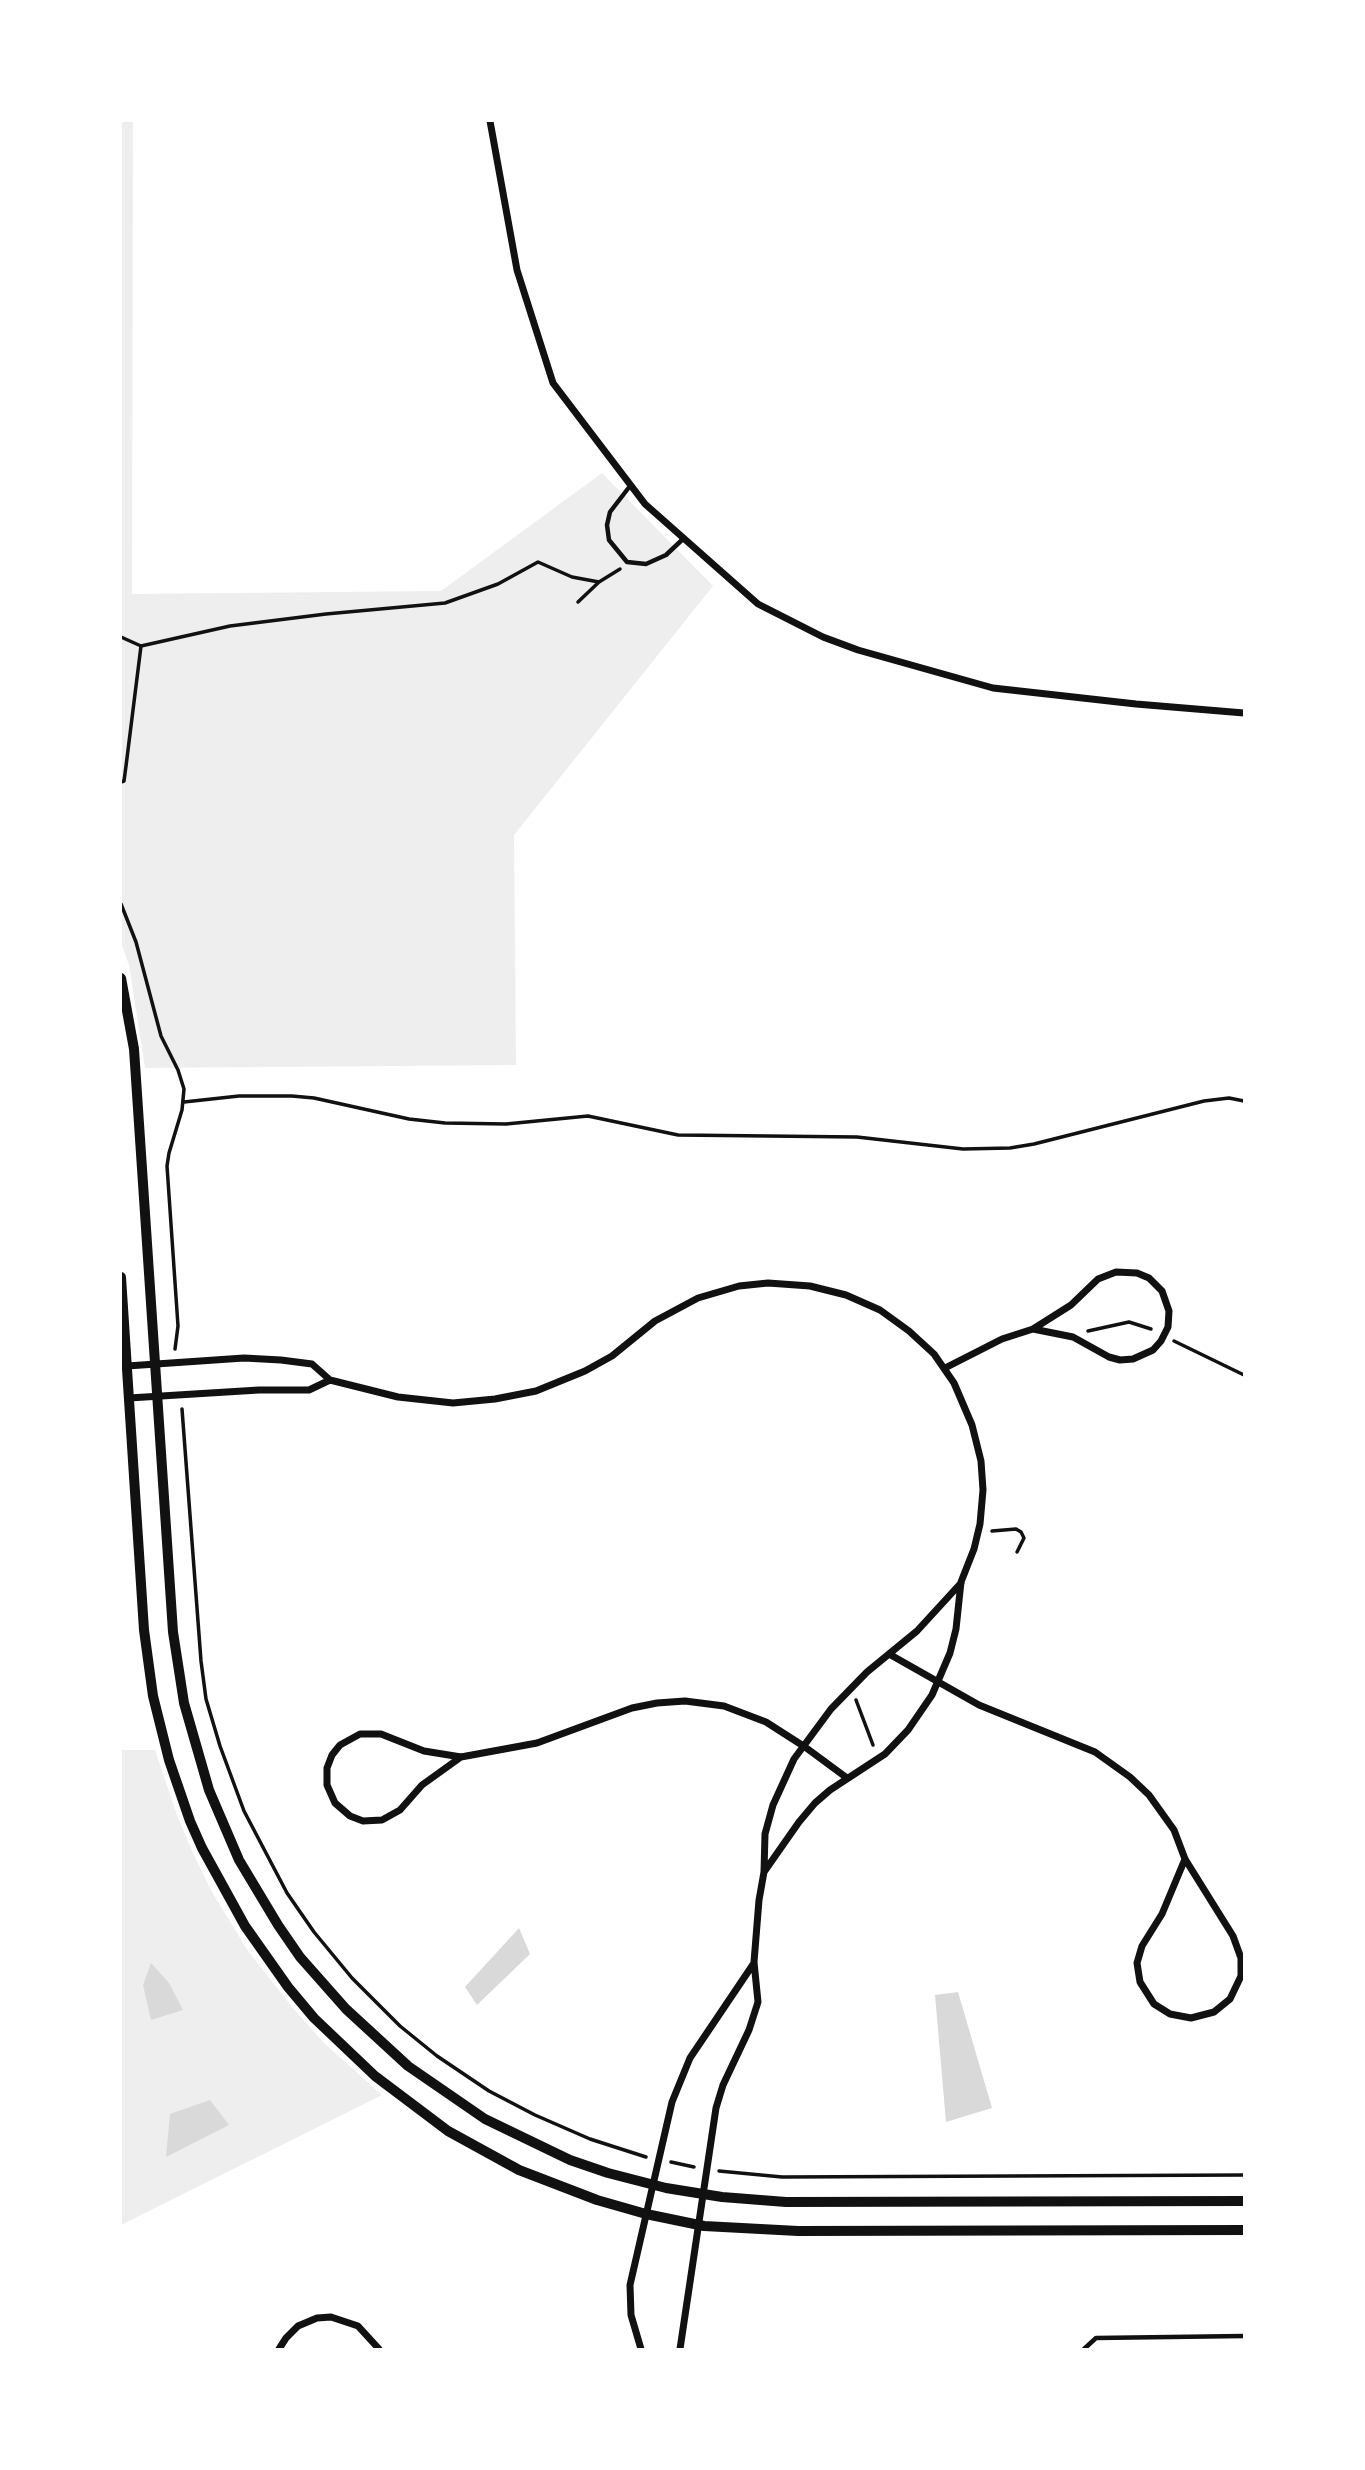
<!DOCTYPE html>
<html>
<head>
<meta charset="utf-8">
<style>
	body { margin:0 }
	#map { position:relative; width:1365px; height:2470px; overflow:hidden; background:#fff; font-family:Rubik,sans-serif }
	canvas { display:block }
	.frame { position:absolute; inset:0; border:122px solid #fff; pointer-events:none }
</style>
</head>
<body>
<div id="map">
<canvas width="1365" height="2470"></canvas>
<div class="frame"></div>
</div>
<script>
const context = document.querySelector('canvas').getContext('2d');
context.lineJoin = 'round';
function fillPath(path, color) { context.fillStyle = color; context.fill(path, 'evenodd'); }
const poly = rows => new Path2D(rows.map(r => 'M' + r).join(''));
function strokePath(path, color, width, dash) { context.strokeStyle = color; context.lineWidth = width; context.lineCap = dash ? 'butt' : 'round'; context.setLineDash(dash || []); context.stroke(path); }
fillPath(poly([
	[121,121,133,121,132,594,441,591,602,473,713,586,514,835,516,1065,145,1068,129,965,121,943],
	[121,1750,155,1750,177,1815,192,1851,212,1892,248,1951,293,2008,324,2043,382,2095,121,2225]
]), '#eee');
fillPath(poly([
	[519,1928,530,1954,477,2005,465,1987],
	[151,1963,169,1983,183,2010,151,2020,143,1985],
	[958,1992,992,2108,946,2122,935,1995],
	[210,2100,229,2125,166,2157,170,2114]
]), '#d9d9d9');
strokePath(poly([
	[578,602,599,582],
	[121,637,141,646,230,626,326,614,445,603,498,584,538,562,572,577,599,582,620,569],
	[121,782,124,781,126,766,141,646],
	[121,904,136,942,161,1036,178,1070,184,1089,182,1110,169,1153,167,1166,178,1326,175,1349],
	[184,1102,239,1096,292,1096,314,1098,409,1119,445,1123,506,1124,588,1116,678,1135,857,1137,963,1149,1010,1148,1034,1144,1204,1101,1229,1098,1244,1101],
	[1088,1331,1129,1322,1151,1329],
	[1174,1341,1244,1375],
	[182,1409,201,1661,206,1699,220,1746,244,1811,287,1893,314,1932,352,1978,400,2026,437,2056,489,2091,535,2115,590,2139,646,2157],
	[992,1531,1016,1529,1021,1532,1024,1538,1017,1552],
	[856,1700,873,1745],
	[671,2162,694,2167],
	[719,2171,782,2177,1244,2175]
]), '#111', 3.5);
strokePath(poly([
	[630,486,610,512,607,525,609,540,627,562,646,564,666,555,683,539],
	[1084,2349,1096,2338,1244,2336]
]), '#111', 4.5);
strokePath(poly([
	[490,121,517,270,553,383,645,504,758,604,823,637,858,650,993,688,1136,704,1244,713],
	[127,1366,244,1358,281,1360,312,1364,330,1380,398,1397,453,1403,495,1399,536,1391,585,1371,612,1356,655,1321,698,1298,739,1286,768,1283,810,1286,846,1295,880,1310,909,1331,934,1354,954,1383,972,1425,981,1461,983,1490,980,1524,974,1549,961,1582,956,1629,950,1653,932,1695,908,1730,885,1754,830,1790,815,1803,799,1822,764,1872],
	[945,1368,1002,1339,1033,1329,1073,1337,1109,1357,1120,1360,1133,1359,1153,1350,1161,1341,1168,1327,1169,1311,1162,1291,1149,1278,1137,1273,1116,1272,1098,1279,1071,1305,1033,1329],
	[129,1398,259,1390,309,1390,330,1380],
	[889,1654,979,1705,1095,1752,1130,1777,1149,1795,1174,1830,1185,1859,1233,1936,1241,1958,1241,1976,1230,1999,1214,2012,1191,2018,1170,2014,1154,2004,1140,1982,1137,1963,1142,1946,1162,1914,1185,1859],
	[461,1757,422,1785,400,1810,382,1820,363,1821,350,1816,335,1803,327,1785,327,1768,332,1755,340,1745,360,1734,381,1734,424,1751,461,1757,537,1743,632,1708,657,1703,685,1701,724,1706,766,1722,805,1747,847,1778],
	[279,2349,286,2338,298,2326,317,2318,331,2317,358,2326,379,2349],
	[641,2349,631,2315,630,2285,672,2102,690,2058,754,1963],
	[680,2349,716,2108,723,2085,749,2030,758,2002,754,1962,759,1900,764,1872,765,1834,773,1805,794,1759,831,1709,867,1672,917,1631,961,1583]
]), '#111', 7);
strokePath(poly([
	[121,978,134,1049,173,1632,184,1703,209,1790,239,1860,278,1925,300,1957,346,2009,408,2066,485,2119,570,2160,608,2173,666,2188,722,2197,786,2202,1244,2201],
	[121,1277,144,1630,153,1696,169,1760,190,1821,202,1848,245,1926,288,1987,314,2018,375,2076,448,2131,519,2170,597,2200,646,2214,704,2226,798,2231,1244,2230]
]), '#111', 10);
</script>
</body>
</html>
